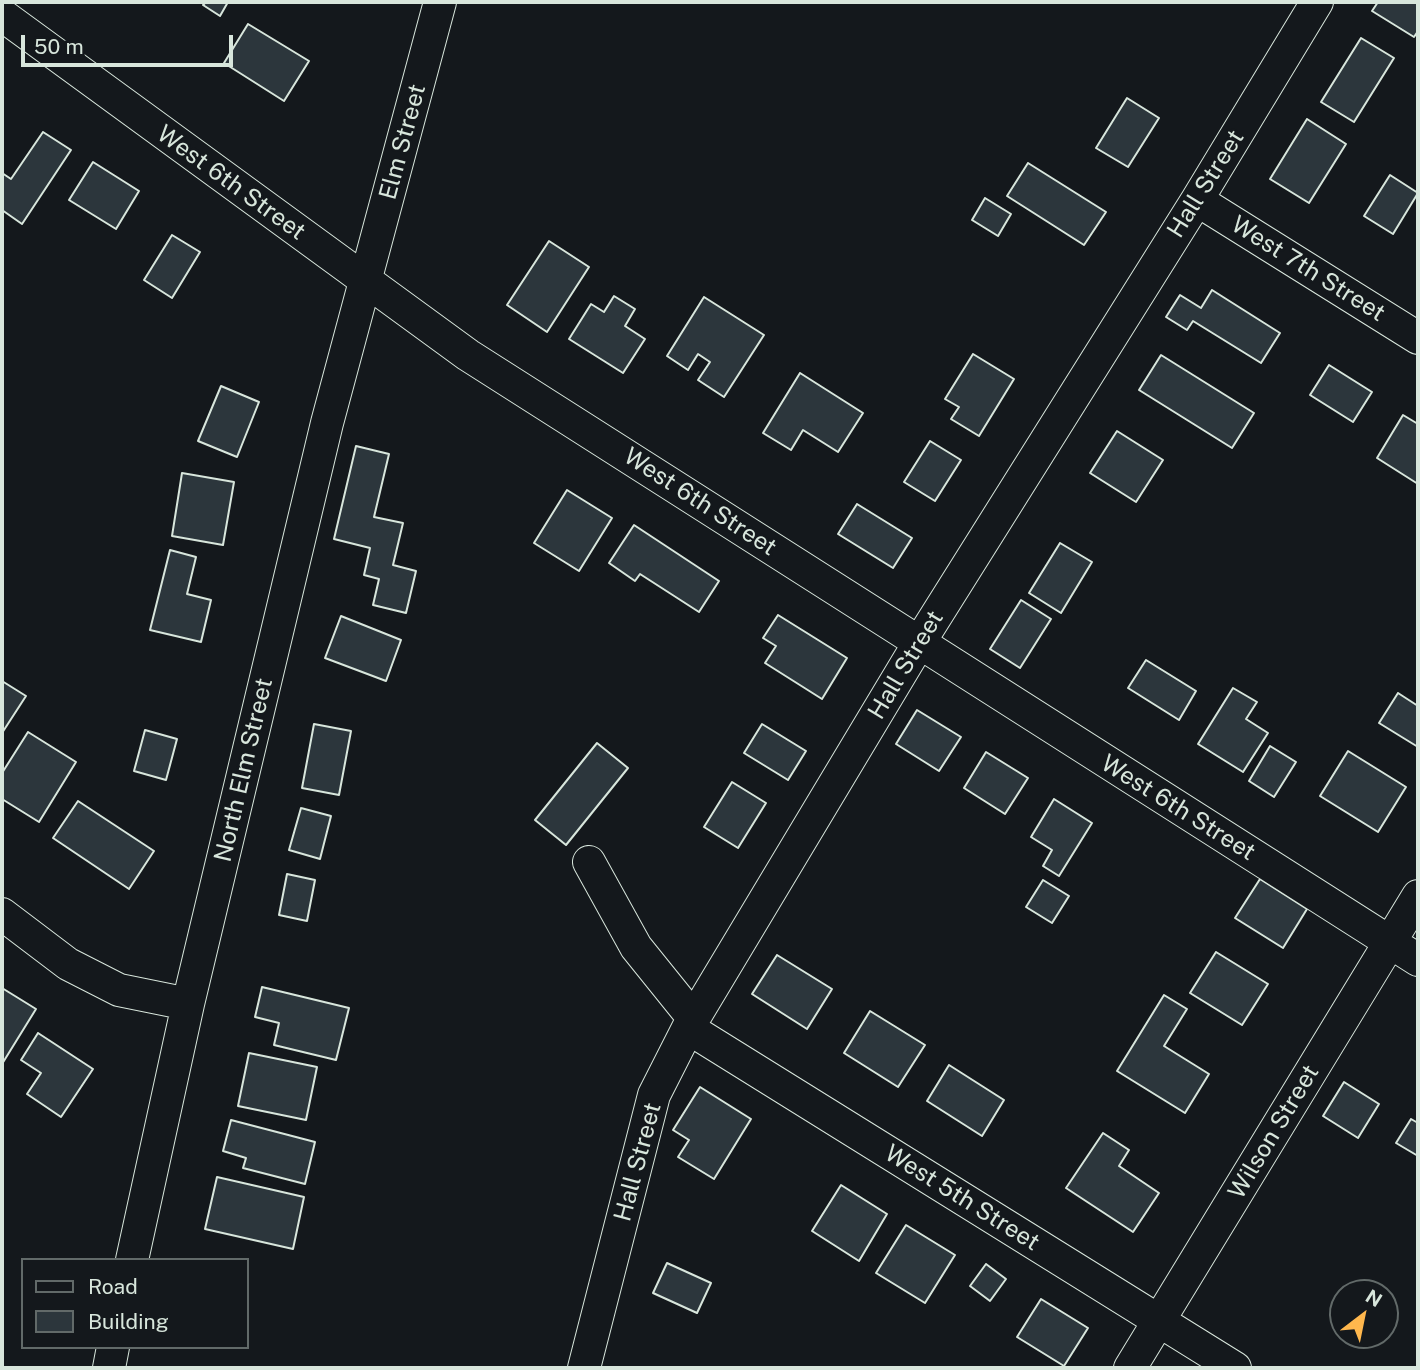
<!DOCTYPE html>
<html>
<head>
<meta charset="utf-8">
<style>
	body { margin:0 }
	#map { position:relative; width:1420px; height:1370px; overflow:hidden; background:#14181c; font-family:"Public Sans",sans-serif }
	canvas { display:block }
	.frame { position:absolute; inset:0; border:4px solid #d8e6dc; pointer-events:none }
	.legend { position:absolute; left:21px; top:1258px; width:228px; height:91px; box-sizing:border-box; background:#14181c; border:2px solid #626a69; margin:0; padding:9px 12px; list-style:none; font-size:21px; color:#d8e6dc }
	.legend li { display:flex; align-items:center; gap:14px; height:35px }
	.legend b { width:35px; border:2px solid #626a69 }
	.north { position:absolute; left:1329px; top:1279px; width:70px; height:70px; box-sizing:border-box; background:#14181c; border:2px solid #626a69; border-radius:50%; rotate:32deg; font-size:19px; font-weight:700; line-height:28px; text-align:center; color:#d8e6dc }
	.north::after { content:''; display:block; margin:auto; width:24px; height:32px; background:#ffb74d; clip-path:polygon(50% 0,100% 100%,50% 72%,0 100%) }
	.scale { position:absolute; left:21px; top:35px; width:212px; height:32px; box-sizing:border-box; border:4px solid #d8e6dc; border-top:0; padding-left:9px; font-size:21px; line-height:24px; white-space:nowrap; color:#d8e6dc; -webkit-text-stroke:5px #14181c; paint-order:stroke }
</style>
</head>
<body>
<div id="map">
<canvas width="1420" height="1370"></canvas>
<div class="frame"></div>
<ul class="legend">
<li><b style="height:9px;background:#14181c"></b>Road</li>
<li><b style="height:19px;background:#2c363c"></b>Building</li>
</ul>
<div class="north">N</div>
<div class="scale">50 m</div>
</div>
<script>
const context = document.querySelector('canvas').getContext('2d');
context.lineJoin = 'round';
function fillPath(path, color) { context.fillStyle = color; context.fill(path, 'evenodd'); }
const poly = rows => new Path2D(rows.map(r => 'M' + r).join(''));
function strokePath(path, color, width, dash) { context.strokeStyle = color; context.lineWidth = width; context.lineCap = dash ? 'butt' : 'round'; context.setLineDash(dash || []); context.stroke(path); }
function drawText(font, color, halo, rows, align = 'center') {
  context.font = font + ' "Public Sans",sans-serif'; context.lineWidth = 5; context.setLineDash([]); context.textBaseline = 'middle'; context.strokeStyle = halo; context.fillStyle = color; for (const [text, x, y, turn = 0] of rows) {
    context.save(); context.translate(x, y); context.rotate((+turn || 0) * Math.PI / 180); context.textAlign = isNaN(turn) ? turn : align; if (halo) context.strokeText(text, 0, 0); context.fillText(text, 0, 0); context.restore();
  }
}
const building = poly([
	[206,2,228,2,220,16,203,5,206,2],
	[1378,2,1418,2,1418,31,1414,37,1372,11,1378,2],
	[248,24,309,61,284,101,224,63,248,24],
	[1361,38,1394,58,1354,122,1321,102,1361,38],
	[1127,98,1159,118,1128,167,1096,148,1127,98],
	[1307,119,1346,144,1309,203,1270,179,1307,119],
	[43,132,71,150,22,224,2,210,2,173,11,179,43,132],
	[93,162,139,191,116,229,69,200,93,162],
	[1028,163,1106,212,1084,245,1007,196,1028,163],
	[1390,175,1418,193,1393,234,1364,216,1390,175],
	[985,198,1011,214,998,236,972,220,985,198],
	[172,235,200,252,172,298,144,280,172,235],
	[549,241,589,267,547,332,507,305,549,241],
	[1212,290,1280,333,1261,363,1193,321,1187,330,1166,317,1180,295,1201,308,1212,290],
	[614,296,635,309,625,326,645,339,623,373,569,339,591,304,604,312,614,296],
	[704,297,764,335,724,397,698,380,710,362,698,354,688,370,667,356,704,297],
	[973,354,1014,379,979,436,951,419,959,407,945,399,973,354],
	[1161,355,1254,413,1232,448,1139,390,1161,355],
	[1329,365,1372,392,1353,422,1310,395,1329,365],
	[800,373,863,413,838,452,803,430,791,450,763,433,800,373],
	[221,386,259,402,237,457,198,441,221,386],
	[1403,415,1418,424,1418,484,1377,458,1403,415],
	[1117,431,1163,460,1136,502,1090,473,1117,431],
	[930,441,961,460,935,501,904,482,930,441],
	[356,446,389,454,374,517,403,523,393,565,416,571,406,613,373,605,379,579,364,575,370,548,334,539,356,446],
	[182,473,234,482,223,545,172,536,182,473],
	[567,490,612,518,579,571,534,543,567,490],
	[857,504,912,538,893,568,838,534,857,504],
	[634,525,719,581,699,612,640,574,635,581,609,563,634,525],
	[1060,543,1092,562,1061,613,1029,593,1060,543],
	[170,550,196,557,187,594,211,600,201,642,150,630,170,550],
	[1021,600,1051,619,1020,668,990,649,1021,600],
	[778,615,847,658,822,699,765,663,776,646,763,638,778,615],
	[341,616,401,640,386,681,325,658,341,616],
	[1146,660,1196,691,1179,720,1128,688,1146,660],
	[2,681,26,696,2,733,2,681],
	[1233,688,1257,702,1246,719,1268,733,1243,772,1198,744,1233,688],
	[1398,693,1418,706,1418,747,1379,723,1398,693],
	[917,710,961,737,939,771,896,744,917,710],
	[314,724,351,731,339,795,302,788,314,724],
	[762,724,806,751,788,780,744,753,762,724],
	[145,730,177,739,166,780,134,771,145,730],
	[28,732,76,762,39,822,2,799,2,773,28,732],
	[597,743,628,768,566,845,535,820,597,743],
	[1270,746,1296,762,1274,797,1249,781,1270,746],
	[1348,751,1406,787,1378,832,1320,796,1348,751],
	[986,752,1028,778,1005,814,964,788,986,752],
	[732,782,766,803,738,848,704,827,732,782],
	[1054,799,1092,823,1059,876,1043,866,1052,850,1031,837,1054,799],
	[78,801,154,851,129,889,53,838,78,801],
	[301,808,331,816,320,859,289,850,301,808],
	[287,874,315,880,307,921,279,915,287,874],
	[1260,879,1307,909,1283,948,1235,918,1260,879],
	[1043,880,1069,896,1052,923,1026,907,1043,880],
	[1216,952,1268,984,1242,1025,1190,993,1216,952],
	[777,955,832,989,807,1029,752,994,777,955],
	[262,987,349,1008,336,1060,274,1045,279,1023,255,1017,262,987],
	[2,988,36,1009,2,1064,2,988],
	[1164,995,1187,1009,1164,1046,1209,1074,1185,1113,1117,1071,1164,995],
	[870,1011,925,1045,898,1087,844,1053,870,1011],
	[38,1033,93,1069,61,1117,27,1094,41,1073,21,1060,38,1033],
	[249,1053,317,1067,306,1120,238,1106,249,1053],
	[949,1065,1004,1100,982,1136,927,1101,949,1065],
	[1344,1082,1379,1104,1358,1138,1323,1116,1344,1082],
	[700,1087,751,1119,714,1179,678,1157,689,1140,673,1130,700,1087],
	[1411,1119,1418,1123,1418,1156,1396,1143,1411,1119],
	[231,1120,315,1142,305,1184,243,1168,246,1158,223,1151,231,1120],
	[1103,1133,1129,1150,1119,1166,1159,1193,1133,1232,1066,1188,1103,1133],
	[217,1177,304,1197,293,1249,205,1229,217,1177],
	[841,1185,887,1214,859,1261,812,1231,841,1185],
	[906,1225,955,1255,925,1303,876,1273,906,1225],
	[667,1263,711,1283,697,1313,653,1293,667,1263],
	[986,1264,1006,1279,990,1301,970,1286,986,1264],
	[1041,1299,1088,1328,1064,1366,1017,1337,1041,1299]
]);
fillPath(building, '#2c363c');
strokePath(building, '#d8e6dc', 2);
const minor = poly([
	[2,15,468,355,1418,960],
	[1197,200,1418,338],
	[589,862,636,947,694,1019],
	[2,914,68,964,119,990,188,1004],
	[688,1028,1235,1368],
	[132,1260,188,1004,327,423,440,2],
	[109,1368,113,1347],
	[584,1368,654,1095,688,1028,919,643,1197,200,1317,2],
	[1130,1368,1418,896]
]);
strokePath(minor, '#d8e6dc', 34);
strokePath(minor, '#14181c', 32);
drawText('24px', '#d8e6dc', '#14181c', [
	["Elm Street",403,142,-75],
	["West 6th Street",231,183,36],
	["Hall Street",1206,184,-58],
	["West 7th Street",1308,269,32],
	["West 6th Street",700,502,33],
	["Hall Street",906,665,-59],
	["North Elm Street",244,770,-77],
	["West 6th Street",1178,808,32],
	["Wilson Street",1274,1132,-59],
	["Hall Street",638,1162,-75],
	["West 5th Street",962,1198,32]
]);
</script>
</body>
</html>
